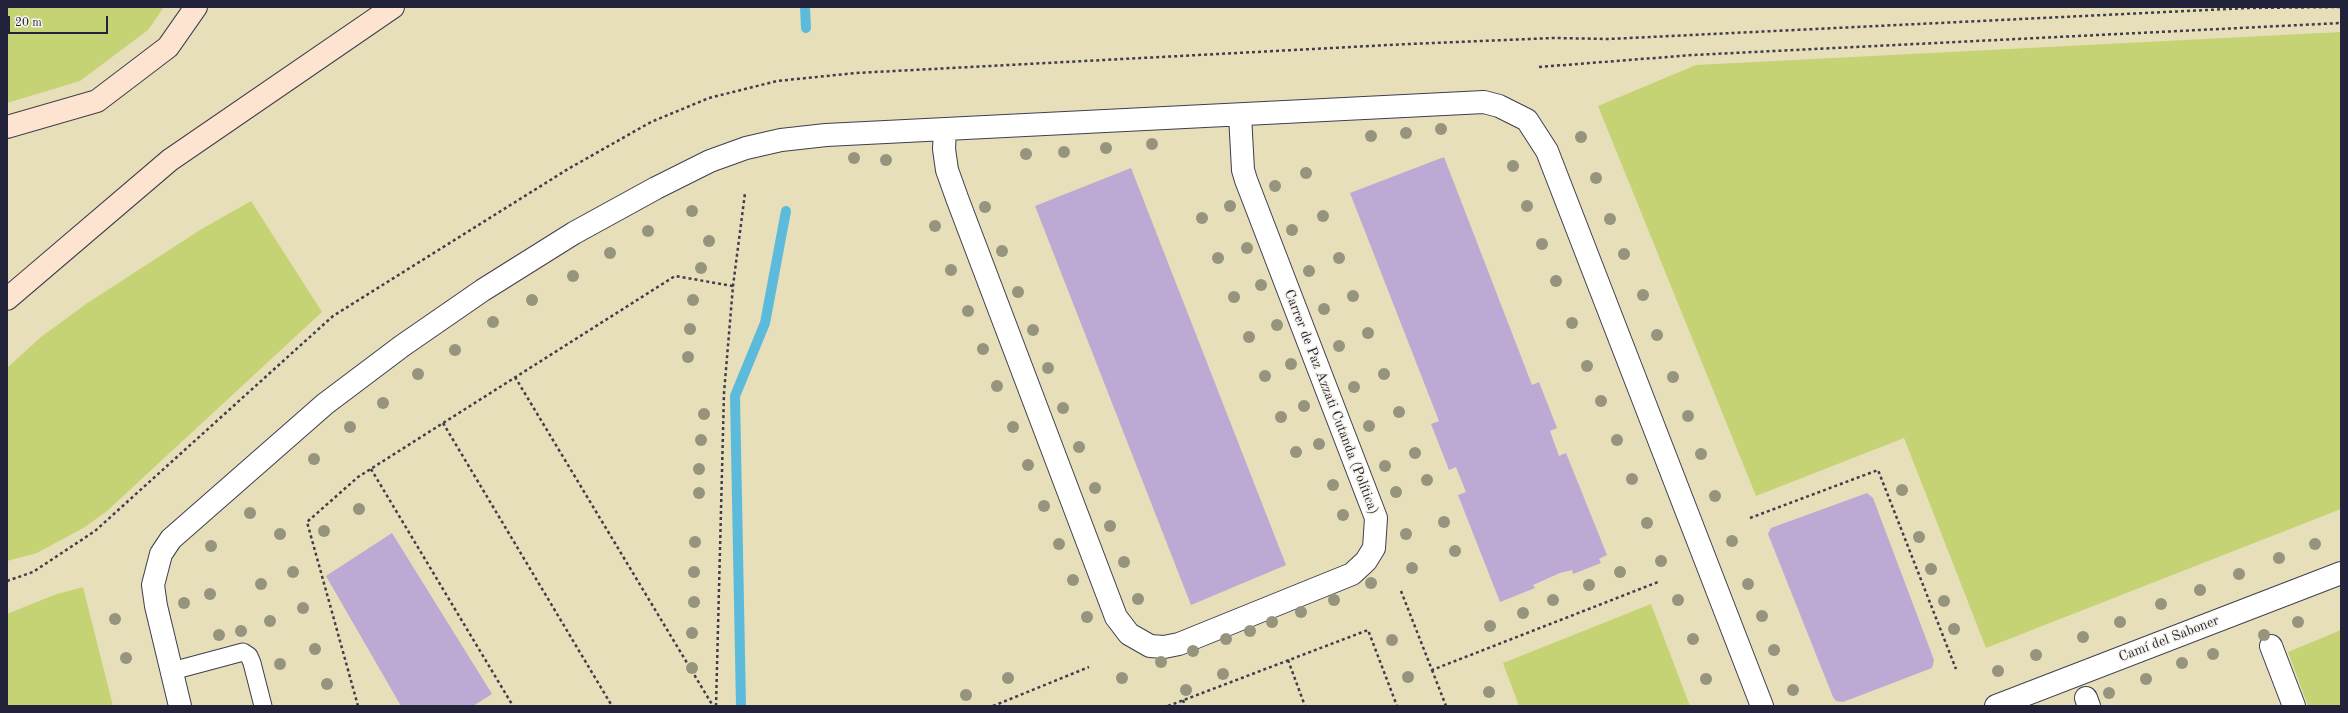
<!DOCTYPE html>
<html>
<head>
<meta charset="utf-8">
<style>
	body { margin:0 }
	#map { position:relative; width:2348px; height:713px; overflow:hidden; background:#e7dfb9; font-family:"Old Standard TT",serif }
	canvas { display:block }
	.frame { position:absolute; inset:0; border:8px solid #22223b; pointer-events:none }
	.scale { position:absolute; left:8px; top:16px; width:100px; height:18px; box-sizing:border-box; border:2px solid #22223b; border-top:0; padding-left:5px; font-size:12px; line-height:14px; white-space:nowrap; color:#22223b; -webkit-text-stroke:3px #f7f3e8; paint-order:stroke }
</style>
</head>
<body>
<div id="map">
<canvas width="2348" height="713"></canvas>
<div class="frame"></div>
<div class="scale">20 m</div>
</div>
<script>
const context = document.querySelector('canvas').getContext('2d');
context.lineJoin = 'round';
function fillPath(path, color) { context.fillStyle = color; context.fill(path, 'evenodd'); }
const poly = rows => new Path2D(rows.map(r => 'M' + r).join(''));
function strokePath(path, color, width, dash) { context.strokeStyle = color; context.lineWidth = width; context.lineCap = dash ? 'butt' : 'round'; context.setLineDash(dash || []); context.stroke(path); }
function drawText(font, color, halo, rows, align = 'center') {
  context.font = font + ' "Old Standard TT",serif'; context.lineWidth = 3; context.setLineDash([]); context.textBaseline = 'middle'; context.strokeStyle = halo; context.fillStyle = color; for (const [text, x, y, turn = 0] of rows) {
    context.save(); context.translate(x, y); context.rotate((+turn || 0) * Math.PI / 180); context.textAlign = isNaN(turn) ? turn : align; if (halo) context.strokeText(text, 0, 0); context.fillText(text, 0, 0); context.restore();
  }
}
fillPath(poly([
	[7,7,164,7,148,30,80,81,7,103],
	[2341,32,2341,509,1986,648,1904,438,1756,496,1598,106,1696,65],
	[251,201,322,312,107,511,85,527,37,553,7,561,7,368,41,337,86,304,200,230],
	[83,587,113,706,7,706,7,614,54,595],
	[1651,604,1690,706,1519,706,1503,663],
	[2341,630,2341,706,2308,706,2288,652]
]), '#c5d375');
strokePath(poly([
	[805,7,806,28],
	[741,706,735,396,765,323,786,211]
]), '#5cbbdb', 10);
fillPath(poly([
	[1444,157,1532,385,1539,382,1557,428,1550,431,1559,456,1566,453,1607,555,1599,559,1601,563,1573,574,1572,570,1560,573,1533,585,1535,588,1500,602,1458,495,1466,492,1456,467,1449,470,1431,424,1439,421,1350,193],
	[1131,168,1286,565,1191,605,1035,206],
	[1867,493,1873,498,1934,660,1932,668,1843,702,1836,701,1833,697,1768,534,1771,528],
	[392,533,492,694,473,706,401,706,326,576]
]), '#bca9d4');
const service = poly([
	[172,671,243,652,249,656,252,663,263,706]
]);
const pedestrian = poly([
	[2271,646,2294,706],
	[2086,698,2089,706]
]);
const minor = poly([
	[945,130,944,149,947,170,957,198,1116,617,1129,634,1150,646,1164,647,1179,644,1352,574,1366,561,1374,548,1376,518,1246,180,1243,170,1240,115],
	[180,706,156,606,153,585,161,554,171,539,325,404,402,346,483,290,574,233,656,188,710,161,746,148,781,140,826,135,1484,102,1499,106,1527,120,1547,151,1762,706],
	[1996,706,2341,573]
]);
const secondary = poly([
	[7,127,97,101,168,47,196,7],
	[7,299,170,160,393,7]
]);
strokePath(service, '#403e4e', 19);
strokePath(pedestrian, '#403e4e', 24);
strokePath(minor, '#403e4e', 24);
strokePath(secondary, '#403e4e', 24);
strokePath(poly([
	[1539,67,1693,55,2341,23],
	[515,377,713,706],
	[443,423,612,706],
	[371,469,513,706],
	[1750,518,1878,470,1956,669],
	[7,581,33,572,95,531,333,316,568,169,651,122,709,98,777,81,856,73,1408,44,1554,38,1609,39,2248,8,2341,7],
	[1401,591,1432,670,1658,582],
	[1288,660,1305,706],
	[1432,670,1446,706],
	[1183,700,1185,706],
	[358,706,307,522,358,477,675,276,733,286],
	[716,706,724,393,733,286,745,193],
	[993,706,1089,667],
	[1168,706,1368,630,1397,706]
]), '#403e4e', 2.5, [3, 3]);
strokePath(service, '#fff', 17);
strokePath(pedestrian, '#fff', 22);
strokePath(minor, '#fff', 22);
strokePath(secondary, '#fde4d0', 22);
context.fillStyle = '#96947d';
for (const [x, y] of [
	[1441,129],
	[1406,133],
	[1371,136],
	[1581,137],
	[1152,144],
	[1106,148],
	[1064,152],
	[1026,154],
	[854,158],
	[886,160],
	[1513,166],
	[1306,173],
	[1596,178],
	[1275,186],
	[1230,206],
	[1527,206],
	[985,207],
	[692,211],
	[1323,216],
	[1202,218],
	[1610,219],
	[935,226],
	[1292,230],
	[648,231],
	[709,241],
	[1542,244],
	[1247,248],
	[1002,251],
	[610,253],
	[1624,254],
	[1218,258],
	[1339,258],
	[701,268],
	[951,270],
	[1309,271],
	[573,276],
	[1556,281],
	[1261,285],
	[1018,292],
	[1643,295],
	[1353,296],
	[1234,297],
	[532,300],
	[693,300],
	[1324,309],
	[968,311],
	[493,322],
	[1572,323],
	[1277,325],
	[690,329],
	[1033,330],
	[1368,333],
	[1657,335],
	[1249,337],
	[1339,346],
	[983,349],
	[455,350],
	[688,357],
	[1291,364],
	[1587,366],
	[1048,368],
	[418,374],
	[1384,374],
	[1265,376],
	[1673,377],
	[997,386],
	[1354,387],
	[1601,401],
	[383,403],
	[1304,406],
	[1063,408],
	[1399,412],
	[704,414],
	[1688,416],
	[1281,417],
	[1369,426],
	[350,427],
	[1013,427],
	[701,440],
	[1617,440],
	[1319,444],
	[1079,447],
	[1296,452],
	[1415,453],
	[1701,454],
	[314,459],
	[1028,465],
	[1385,466],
	[699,469],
	[1632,479],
	[1427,480],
	[1333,485],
	[1095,488],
	[1902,490],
	[1396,492],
	[699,493],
	[1715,496],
	[1044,506],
	[359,509],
	[250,513],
	[1343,515],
	[1444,522],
	[1647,523],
	[1110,526],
	[324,531],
	[280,534],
	[1406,534],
	[1919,537],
	[1732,541],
	[695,542],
	[1059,544],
	[2315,544],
	[211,546],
	[1455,551],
	[2279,558],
	[1661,561],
	[1124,562],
	[1412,568],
	[1931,569],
	[293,572],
	[694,572],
	[1620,572],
	[2239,574],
	[1073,580],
	[1371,583],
	[261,584],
	[1748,584],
	[1589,585],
	[2200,590],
	[210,594],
	[1138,599],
	[1334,600],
	[1553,600],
	[1678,600],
	[1944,601],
	[694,602],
	[184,603],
	[2161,604],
	[303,608],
	[1301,612],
	[1523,613],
	[1762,616],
	[1087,617],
	[115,619],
	[270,621],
	[1272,622],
	[2120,622],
	[2298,622],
	[1490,626],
	[1954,629],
	[241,631],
	[1250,631],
	[692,633],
	[219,635],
	[2264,635],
	[2083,637],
	[1226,639],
	[1693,639],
	[1392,640],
	[315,649],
	[1774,650],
	[1193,651],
	[2213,654],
	[2036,655],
	[126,658],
	[1161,662],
	[2182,663],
	[280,664],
	[692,668],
	[1998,671],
	[1223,674],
	[1408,677],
	[1008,678],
	[1122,678],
	[1706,679],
	[2146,679],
	[327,684],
	[1186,690],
	[1793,690],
	[1489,692],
	[2109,693],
	[966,695]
]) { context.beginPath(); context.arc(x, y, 6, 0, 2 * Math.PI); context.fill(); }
drawText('14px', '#22223b', '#f7f3e8', [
	["Carrer de Paz Azzati Cutanda (Política)",1331,402,69],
	["Camí del Saboner",2169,639,-21]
]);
</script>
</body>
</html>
